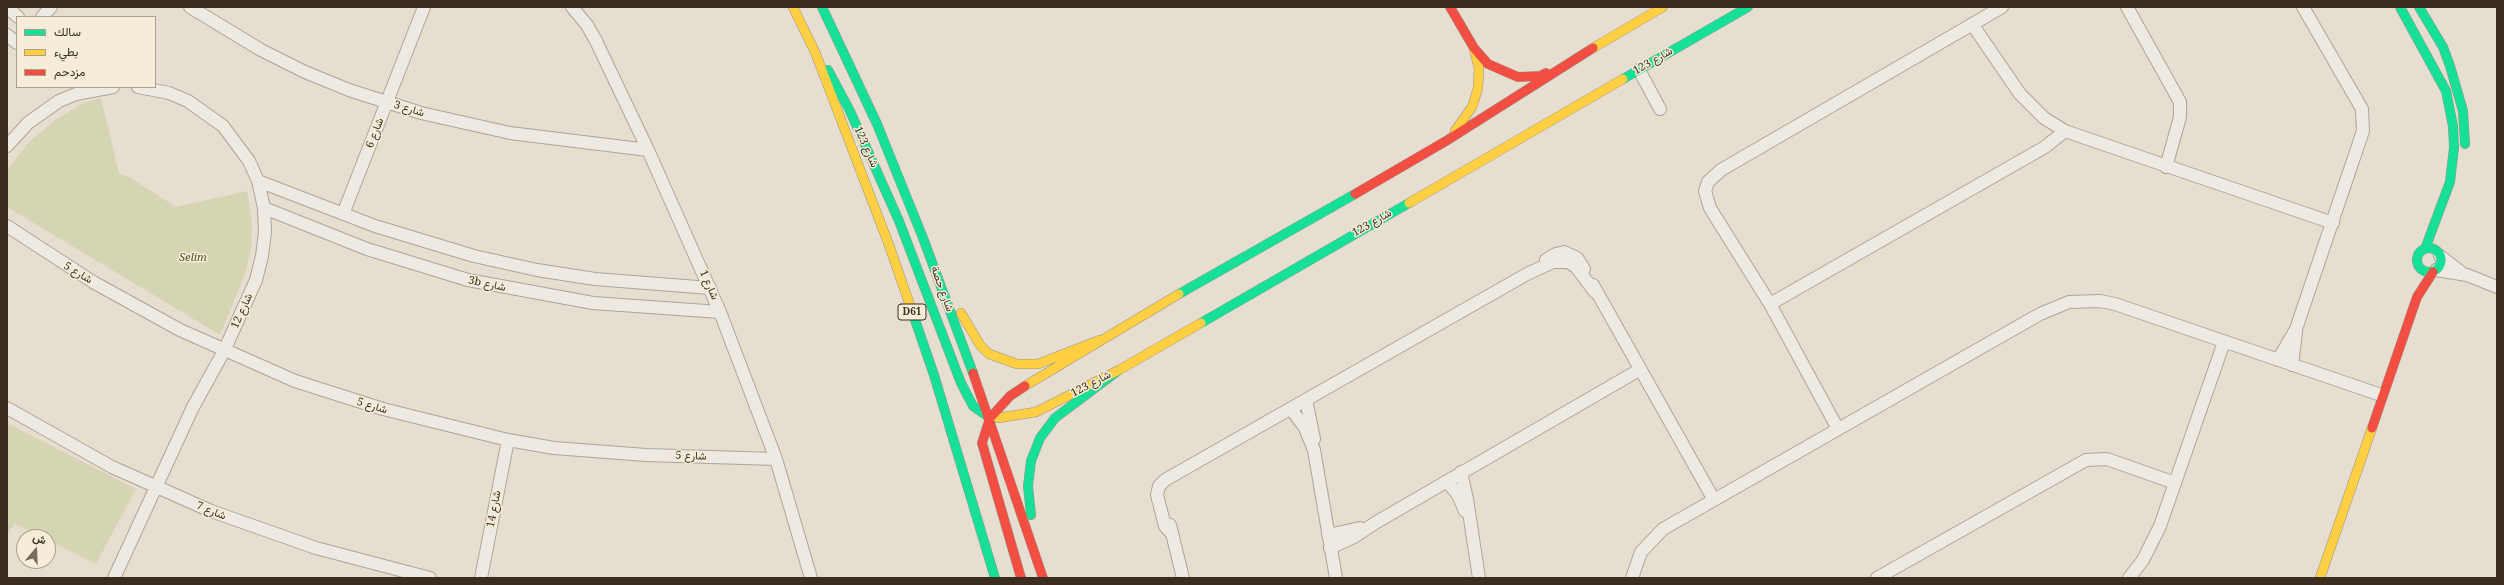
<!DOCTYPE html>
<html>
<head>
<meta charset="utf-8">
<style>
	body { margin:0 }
	#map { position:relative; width:2504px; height:585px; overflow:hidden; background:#e6ded0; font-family:"Noto Serif",Vazirmatn,serif }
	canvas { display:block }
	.frame { position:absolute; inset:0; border:8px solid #3b2d20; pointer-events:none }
	.legend { position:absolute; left:16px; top:16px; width:140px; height:72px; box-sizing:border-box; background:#f6edd8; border:1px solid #aba08e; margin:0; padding:5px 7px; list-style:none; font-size:12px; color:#3b2d20 }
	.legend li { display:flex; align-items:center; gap:8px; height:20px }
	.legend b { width:20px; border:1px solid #aba08e }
	.north { position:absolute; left:16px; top:529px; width:40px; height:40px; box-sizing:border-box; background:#f6edd8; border:1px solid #aba08e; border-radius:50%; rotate:19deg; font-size:11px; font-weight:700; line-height:16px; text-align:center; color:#3b2d20 }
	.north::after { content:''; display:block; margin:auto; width:14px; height:18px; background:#776b5e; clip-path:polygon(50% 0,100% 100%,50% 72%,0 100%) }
</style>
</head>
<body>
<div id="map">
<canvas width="2504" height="585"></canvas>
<div class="frame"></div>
<ul class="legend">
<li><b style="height:5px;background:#16e098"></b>سالك</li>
<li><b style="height:5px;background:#ffcf43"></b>بطيء</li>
<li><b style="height:5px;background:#f24e42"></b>مزدحم</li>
</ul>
<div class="north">ش</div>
</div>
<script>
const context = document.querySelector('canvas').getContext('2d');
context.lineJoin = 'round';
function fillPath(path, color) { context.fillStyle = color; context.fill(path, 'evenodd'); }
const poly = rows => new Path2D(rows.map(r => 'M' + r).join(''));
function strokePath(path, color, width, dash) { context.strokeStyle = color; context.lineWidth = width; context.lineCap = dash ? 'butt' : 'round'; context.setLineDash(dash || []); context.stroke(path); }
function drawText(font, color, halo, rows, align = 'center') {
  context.font = font + ' "Noto Serif",Vazirmatn,serif'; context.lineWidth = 3; context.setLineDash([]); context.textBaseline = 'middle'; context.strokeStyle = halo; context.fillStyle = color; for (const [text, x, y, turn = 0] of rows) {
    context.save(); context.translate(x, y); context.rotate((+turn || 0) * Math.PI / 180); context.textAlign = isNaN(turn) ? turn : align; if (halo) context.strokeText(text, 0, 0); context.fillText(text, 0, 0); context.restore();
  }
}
fillPath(poly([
	[101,98,119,173,131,178,176,207,247,191,252,222,251,248,245,274,220,335,7,207,7,170,28,143,55,120,83,103],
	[7,423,136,489,96,564,48,540,48,537,41,537,15,524,7,534]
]), '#d6d5b3');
const street = poly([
	[7,7,18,17],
	[190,7,261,50,305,72,349,90,421,113,510,133,648,150],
	[572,7,587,25,596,41,648,150,720,312,776,459,811,578],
	[2127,7,2180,102,2180,117,2166,167],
	[42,17,51,7],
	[1972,24,2020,94,2044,118,2065,131,2333,223],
	[7,35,17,43],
	[1639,70,1660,109],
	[7,146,28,123,59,101,76,94,113,87],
	[258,181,375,226,474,256,537,270,595,279,710,288],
	[264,208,367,249,468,280,593,303,720,312],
	[343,214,424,7],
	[7,226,93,282,180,330,295,381,383,409,508,440,554,448,646,455,776,459],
	[2440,256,2462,273],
	[1546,260,1556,254,1564,252,1577,258,1584,269],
	[2436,270,2467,275,2497,287],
	[1593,285,1714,500],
	[1770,304,2045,147,2065,131],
	[2278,360,2296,329,2363,131,2362,109,2303,7],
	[2292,365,2296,332],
	[1306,400,1314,439],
	[7,408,112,467,211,511,316,548,430,578],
	[1291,409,1305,428,1314,450,1336,578],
	[1838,429,1770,304,1710,208,1705,191,1708,182,1721,170,2002,7],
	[1461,472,1467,499,1479,578],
	[1447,481,1458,495,1465,511],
	[1170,525,1183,578],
	[1170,532,1165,526,1157,495,1159,486,1165,480,1527,274,1553,262,1568,262,1576,267,1595,292],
	[1328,535,1360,528],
	[1330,548,1354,537,1375,523,1639,370],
	[114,578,193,407,224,351,256,280,262,256,265,232,264,208,258,181,249,161,223,126,188,101,169,93,138,87],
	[481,578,508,440],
	[1632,578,1641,552,1663,529,2040,314,2069,302,2100,301,2115,304,2381,395],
	[1877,578,2086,460,2107,459,2175,483],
	[2129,578,2143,560,2160,526,2224,342]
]);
const fast = poly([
	[822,7,877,124,923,238,973,373],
	[2400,7,2446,91,2453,126,2454,148,2450,182,2425,249],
	[2419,7,2443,47,2450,66,2463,111,2465,144],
	[828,70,850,111,899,221,961,383,973,406,990,418,998,418],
	[1623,79,1748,7],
	'2417 260a12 12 0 1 1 24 0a12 12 0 1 1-24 0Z',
	[1179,294,1355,194],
	[913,314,934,375,995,578],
	[1201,323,1409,203],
	[1031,515,1028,486,1031,461,1040,438,1055,418,1119,370]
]);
const slow = poly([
	[793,7,815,52,889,245,913,314],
	[1593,48,1663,7],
	[1455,131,1472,107,1478,88,1479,68,1474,50],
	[1409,203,1623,79],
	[961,313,980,345,989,354,1017,364,1038,364,1100,340],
	[1025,386,1179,294],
	[998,418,1036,412,1119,370,1201,323],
	[2320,578,2372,428]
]);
const jam = poly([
	[1450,7,1474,48,1488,64,1518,77,1540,76,1546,73],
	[1355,194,1446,141,1593,48],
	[973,373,1043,578],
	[2372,428,2417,297,2433,272],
	[1021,578,982,443,990,418,1010,396,1025,386]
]);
strokePath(street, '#aba499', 14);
strokePath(fast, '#9b9388', 10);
strokePath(slow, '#9b9388', 10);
strokePath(jam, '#9b9388', 10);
strokePath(street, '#eeeae2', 12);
strokePath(fast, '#16e098', 9);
strokePath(slow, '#ffcf43', 9);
strokePath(jam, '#f24e42', 9);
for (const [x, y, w] of [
	[912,312,28]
]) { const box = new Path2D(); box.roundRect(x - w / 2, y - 8, w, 16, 3); context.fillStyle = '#f6edd8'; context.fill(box); strokePath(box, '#3b2d20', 1); }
drawText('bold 10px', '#3b2d20', null, [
	["D61",912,312]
]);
drawText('11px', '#3b2d20', '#f6edd8', [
	["شارع 123",1653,61,-30],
	["شارع 3",409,109,17],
	["شارع 6",375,133,-69],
	["شارع 123",866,147,66],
	["شارع 123",1372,223,-30],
	["شارع 5",78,273,31],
	["3b شارع",487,284,12],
	["شارع 1",709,285,66],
	["شارع حصة",942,289,70],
	["شارع 12",242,311,-66],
	["شارع 123",1091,384,-28],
	["شارع 5",372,406,17],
	["شارع 5",691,456,2],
	["شارع 14",494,509,-79],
	["شارع 7",211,511,22]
]);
drawText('italic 11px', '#4c5727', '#f6edd8', [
	["Selim",193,258]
]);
</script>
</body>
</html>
